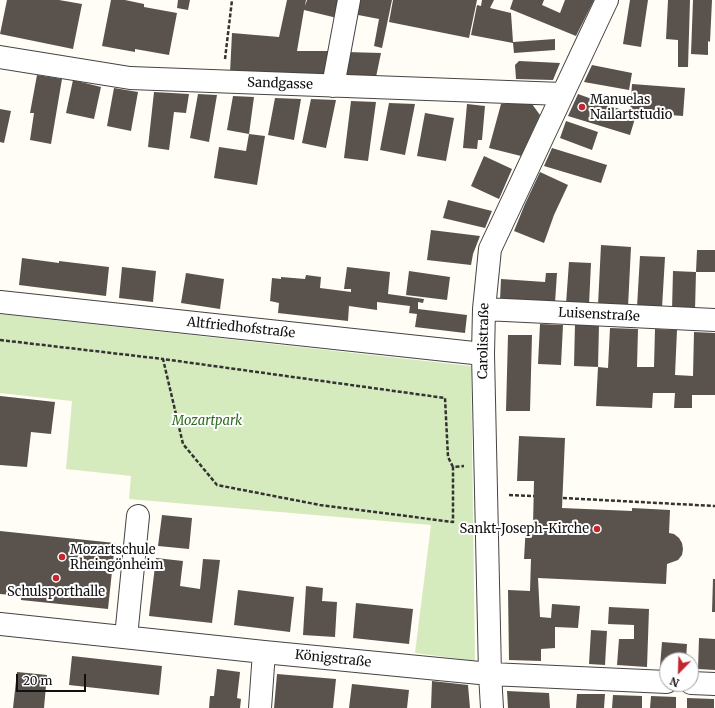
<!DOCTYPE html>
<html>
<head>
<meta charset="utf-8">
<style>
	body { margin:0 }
	#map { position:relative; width:715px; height:708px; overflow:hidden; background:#fffdf5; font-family:Merriweather,serif }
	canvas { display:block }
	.north { position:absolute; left:659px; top:652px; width:40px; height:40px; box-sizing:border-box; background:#fff; border:1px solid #a0a0a0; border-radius:50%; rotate:203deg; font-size:11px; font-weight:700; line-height:16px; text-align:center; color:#111 }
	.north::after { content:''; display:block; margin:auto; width:14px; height:18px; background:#c4262e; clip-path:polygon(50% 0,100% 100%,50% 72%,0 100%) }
	.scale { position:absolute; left:16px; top:674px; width:70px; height:18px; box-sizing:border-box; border:2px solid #111; border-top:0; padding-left:5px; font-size:12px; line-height:14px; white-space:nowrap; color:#111; -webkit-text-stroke:3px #fff; paint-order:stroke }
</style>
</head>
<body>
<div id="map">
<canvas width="715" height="708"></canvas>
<div class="north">N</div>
<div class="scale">20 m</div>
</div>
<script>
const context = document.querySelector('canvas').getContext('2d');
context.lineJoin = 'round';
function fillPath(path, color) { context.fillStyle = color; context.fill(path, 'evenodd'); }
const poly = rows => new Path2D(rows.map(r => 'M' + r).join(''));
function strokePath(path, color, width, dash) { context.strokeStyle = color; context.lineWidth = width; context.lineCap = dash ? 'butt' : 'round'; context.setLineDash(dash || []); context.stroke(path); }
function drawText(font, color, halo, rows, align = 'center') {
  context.font = font + ' Merriweather,serif'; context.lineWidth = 4; context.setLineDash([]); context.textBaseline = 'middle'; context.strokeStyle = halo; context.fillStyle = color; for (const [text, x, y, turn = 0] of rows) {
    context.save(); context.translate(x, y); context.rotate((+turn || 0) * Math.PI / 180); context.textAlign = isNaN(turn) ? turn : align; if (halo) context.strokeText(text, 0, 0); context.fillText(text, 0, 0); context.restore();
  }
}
fillPath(poly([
	[0,314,471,366,475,661,415,653,431,525,129,499,131,476,66,469,72,401,0,393]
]), '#d5ebbd');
fillPath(poly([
	[7,0,59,0,82,4,73,49,0,34],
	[111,0,125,0,144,4,144,7,177,13,169,55,135,49,135,52,102,46],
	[178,0,190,0,188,10,177,8],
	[287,0,306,0,305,6,307,0,342,0,337,18,304,10,297,51,330,51,325,77,230,73,232,33,279,37],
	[356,0,392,0,382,48,374,46,379,19,353,14],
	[393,0,477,0,469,38,389,22],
	[482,0,494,0,490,8,511,13,513,42,555,39,555,50,514,53,513,43,471,35,477,5,481,6],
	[513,0,544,0,542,5,560,13,565,0,594,0,576,36,510,9],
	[630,0,648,0,641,47,623,44],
	[668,0,690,0,688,67,678,67,678,40,666,39],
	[693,0,712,0,710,42,708,41,708,55,691,54],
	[346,52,381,53,376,77,341,77],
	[519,61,560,63,553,80,516,79,515,65],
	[592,65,632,73,629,90,584,82],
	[37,75,62,79,51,144,30,140,34,113,30,113],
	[73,80,101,87,94,119,66,113],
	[632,84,685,88,683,116,630,112],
	[114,88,138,92,131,131,107,126],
	[154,92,189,94,186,113,174,112,169,150,148,147],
	[198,94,217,95,209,142,190,138],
	[578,94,636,115,630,135,568,116],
	[233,96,254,97,249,134,227,130],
	[275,98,301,99,294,140,268,135],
	[311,99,336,100,326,148,302,143],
	[351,101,376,102,368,161,344,158],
	[389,103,415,104,405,155,380,150],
	[467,104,485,106,482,140,478,140,477,149,463,148],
	[501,104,532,104,540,115,521,156,489,148],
	[0,109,11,111,4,143,0,142],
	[425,113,454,118,446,161,417,156],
	[566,121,598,132,592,150,560,138],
	[249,134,265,136,257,185,214,178,219,147,246,151],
	[552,148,607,165,601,183,544,166],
	[484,156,512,169,499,199,471,186],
	[540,172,568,185,554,215,544,243,514,231,525,204],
	[448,200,492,211,485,228,443,218],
	[431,230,480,236,473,254,471,265,427,260],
	[601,245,631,247,628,307,598,305],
	[697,250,715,250,715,272,696,272],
	[640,256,665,257,662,308,637,307],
	[22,258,59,263,59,261,109,267,106,296,19,285],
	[569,262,591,263,589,305,566,304],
	[122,267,156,271,153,302,119,298],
	[347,267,390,272,388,294,424,299,423,303,418,302,418,309,467,315,465,333,415,327,417,314,409,313,410,306,377,302,377,310,349,306,348,321,278,313,279,303,270,301,272,278,281,279,281,277,305,279,306,275,321,277,320,288,351,292,351,289,344,289],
	[409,271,450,277,447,300,406,295],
	[673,271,696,272,695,310,672,310],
	[186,273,224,279,220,309,181,303],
	[546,273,557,273,555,303,500,300,501,279,545,282],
	[540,324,563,325,561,365,538,364],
	[575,324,599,325,598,367,574,366],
	[610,328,638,329,637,367,654,367,655,329,677,330,675,375,693,376,694,332,715,333,715,395,692,395,692,408,674,408,675,393,653,393,652,408,596,406,598,367,608,368],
	[508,335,532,335,530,411,506,411],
	[0,396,55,402,51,434,31,432,27,467,0,465],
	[519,436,565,438,562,508,632,511,632,508,670,510,669,533,674,534,679,538,682,543,683,549,682,555,678,560,667,564,666,584,538,578,540,617,551,618,552,604,580,606,578,628,555,627,555,648,541,649,541,661,509,660,508,590,530,591,531,559,524,559,526,525,533,525,534,481,517,481],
	[162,515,192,518,189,549,158,546],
	[0,531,115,543,108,609,21,600,21,596,0,594],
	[156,558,183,561,180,586,200,589,203,559,220,560,212,623,149,616],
	[713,579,715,579,715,612,712,612],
	[306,586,323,588,322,601,337,602,335,637,303,635],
	[238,590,294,597,290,632,234,625],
	[356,603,413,609,409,644,353,638],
	[609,607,649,609,647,667,617,665,619,639,634,639,634,625,608,624],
	[591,630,607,631,605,665,589,664],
	[699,638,715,639,715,670,698,669],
	[662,642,687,644,686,660,667,660,667,667,660,667],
	[72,656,162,666,159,695,69,685],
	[217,669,240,672,237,698,241,699,240,708,209,708,210,696,214,696],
	[17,672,47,675,44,708,13,708],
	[277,674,336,679,333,708,274,708],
	[432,681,468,685,470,708,431,708],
	[352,684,409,690,407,708,349,708],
	[507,691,549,693,550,708,508,708],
	[577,694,605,694,604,708,576,708],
	[613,695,642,696,642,708,612,708],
	[651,696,676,697,676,708,650,708],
	[687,698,714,699,714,708,687,708]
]), '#5a524d');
const street = poly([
	[0,57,130,78,562,94],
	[333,86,349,0],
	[0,302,483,354],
	[484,309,715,320],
	[0,624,264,652,490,674,667,682],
	[126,637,138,516],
	[691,683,715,684],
	[260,708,264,652],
	[492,708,490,674,483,354,484,309,490,249,607,0]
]);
strokePath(street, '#444', 24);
strokePath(poly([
	[225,59,232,0],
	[0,340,163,359],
	[453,467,448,457,445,398,163,359,183,444,217,485,320,505,453,522,453,467,464,466],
	[509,495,534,496],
	[563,498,715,506]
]), '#333', 2.5, [4, 2]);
strokePath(street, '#fff', 22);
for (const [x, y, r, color] of [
	[582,107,4,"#c4262e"],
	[597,529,4,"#c4262e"],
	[62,557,4,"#c4262e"],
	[56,578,4,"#c4262e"]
]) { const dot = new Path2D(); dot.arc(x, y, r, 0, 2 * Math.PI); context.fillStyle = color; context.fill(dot); strokePath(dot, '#fff', 1.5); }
drawText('13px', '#111', '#fff', [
	["Sandgasse",280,84,2],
	["Luisenstraße",599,315,3],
	["Altfriedhofstraße",241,328,6],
	["Carolistraße",484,341,-89],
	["Königstraße",333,659,6]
]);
drawText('13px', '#111', '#fff', [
	["Manuelas",590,100],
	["Nailartstudio",590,115],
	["Sankt-Joseph-Kirche",589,529,"right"],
	["Mozartschule",70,550],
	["Rheingönheim",70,565],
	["Schulsporthalle",56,592,"center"]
], 'left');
drawText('italic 13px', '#2f6b1f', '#fff', [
	["Mozartpark",207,421]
]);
</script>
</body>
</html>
